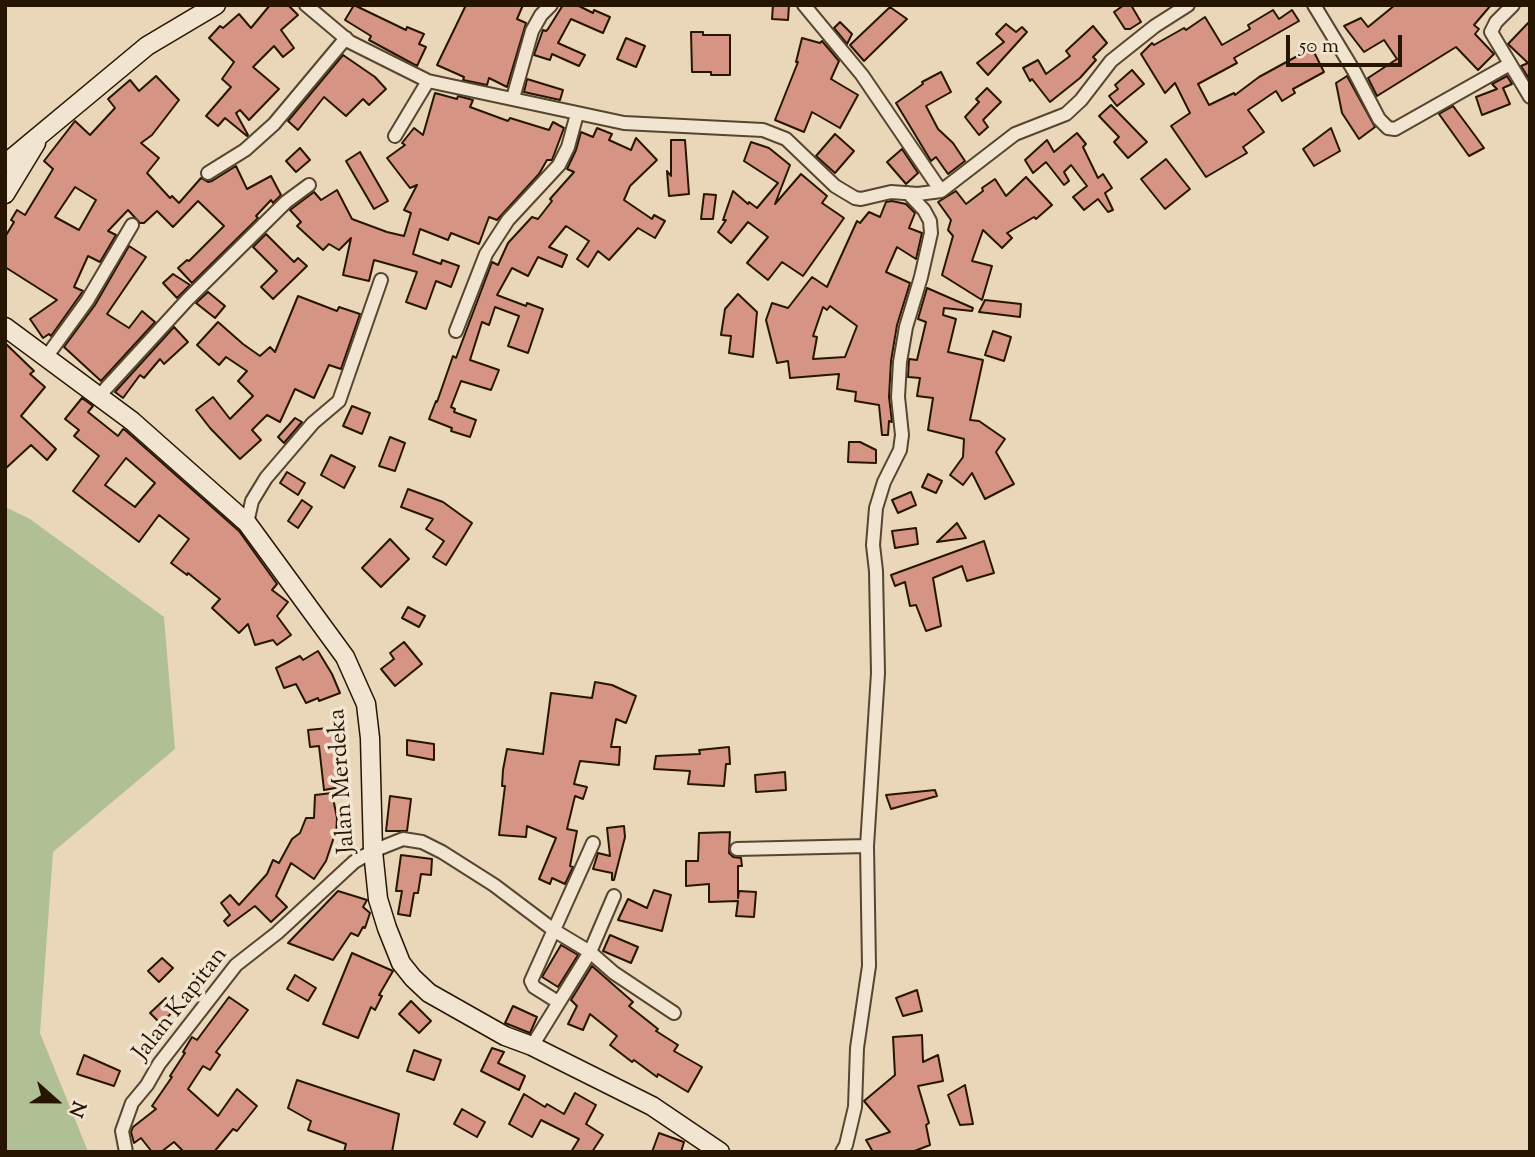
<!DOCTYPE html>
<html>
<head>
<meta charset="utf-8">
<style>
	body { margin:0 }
	#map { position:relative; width:1535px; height:1157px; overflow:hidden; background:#ead6b8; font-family:"Sorts Mill Goudy",serif }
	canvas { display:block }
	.frame { position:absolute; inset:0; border:7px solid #261601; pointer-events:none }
	.north { position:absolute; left:21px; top:1066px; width:70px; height:70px; -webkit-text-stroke:5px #f1e4d1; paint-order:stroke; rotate:111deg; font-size:19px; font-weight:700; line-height:28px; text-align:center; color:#261601 }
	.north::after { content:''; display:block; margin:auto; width:24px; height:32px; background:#261601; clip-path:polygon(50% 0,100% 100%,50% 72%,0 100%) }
	.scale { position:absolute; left:1286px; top:35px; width:116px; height:32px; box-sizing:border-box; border:4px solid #261601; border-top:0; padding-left:9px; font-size:21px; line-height:24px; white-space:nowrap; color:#261601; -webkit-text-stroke:5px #f1e4d1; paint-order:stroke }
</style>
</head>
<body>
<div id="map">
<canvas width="1535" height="1157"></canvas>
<div class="frame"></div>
<div class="north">N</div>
<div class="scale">50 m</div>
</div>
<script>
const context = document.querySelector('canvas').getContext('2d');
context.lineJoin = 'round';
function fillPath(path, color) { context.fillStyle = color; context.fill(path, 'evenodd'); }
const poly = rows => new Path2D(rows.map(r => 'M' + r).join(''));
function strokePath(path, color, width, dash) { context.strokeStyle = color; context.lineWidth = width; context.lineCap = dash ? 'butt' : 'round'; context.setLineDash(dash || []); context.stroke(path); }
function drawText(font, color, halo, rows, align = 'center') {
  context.font = font + ' "Sorts Mill Goudy",serif'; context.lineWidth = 7; context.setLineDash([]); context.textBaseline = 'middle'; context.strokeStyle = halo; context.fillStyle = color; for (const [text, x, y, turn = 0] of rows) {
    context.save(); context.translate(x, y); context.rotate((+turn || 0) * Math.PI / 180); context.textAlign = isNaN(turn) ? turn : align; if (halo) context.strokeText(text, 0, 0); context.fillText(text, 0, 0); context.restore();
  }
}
fillPath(poly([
	[5,507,30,519,164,617,175,749,53,852,40,1033,87,1149,86,1152,5,1152]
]), '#b1bf94');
const building = poly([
	[270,5,288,5,298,15,281,30,294,48,283,57,274,46,253,67,279,89,249,120,240,110,236,113,248,135,247,136,225,118,218,126,206,116,231,87,222,79,234,62,209,38,220,26,223,28,239,14,251,28,270,5],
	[354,5,406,30,407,27,424,34,419,44,426,47,417,66,369,40,371,36,345,20,354,5],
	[466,5,523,5,517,19,526,23,507,87,489,78,487,85,463,80,464,77,437,65,466,5],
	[563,5,577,5,593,13,594,10,610,17,603,33,571,19,558,43,585,55,579,66,552,54,550,60,534,55,543,30,546,31,548,29,563,5],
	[773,5,789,5,788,20,772,19,773,5],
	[1124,5,1131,5,1141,22,1130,29,1125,29,1114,12,1124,5],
	[1395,5,1491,5,1474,25,1479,29,1475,34,1494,54,1478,70,1456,47,1377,96,1368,78,1397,59,1384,40,1364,52,1344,26,1361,18,1368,27,1395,5],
	[890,7,907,19,864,61,850,45,890,7],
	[1273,10,1279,19,1292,10,1299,21,1234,58,1237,63,1198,84,1209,105,1234,93,1235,95,1259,77,1312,48,1324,72,1293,89,1295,93,1282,101,1276,91,1248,110,1264,132,1243,147,1247,153,1206,177,1171,126,1190,113,1175,83,1165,93,1141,54,1152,43,1154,45,1184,28,1186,30,1205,17,1222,45,1250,29,1248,25,1273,10],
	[1530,21,1530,76,1528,77,1521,66,1528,63,1508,44,1530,21],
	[840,22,852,34,847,44,834,28,840,22],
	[1006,24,1016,32,1022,27,1027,32,988,75,977,63,1004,42,996,34,1006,24],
	[1093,26,1107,43,1093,57,1096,60,1080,78,1050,102,1032,79,1030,81,1023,68,1038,60,1046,74,1070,56,1066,51,1093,26],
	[691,32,703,32,703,35,730,35,730,75,711,75,711,72,692,72,691,32],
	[626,38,645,46,636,67,617,59,626,38],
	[802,38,820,43,822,41,839,61,831,79,858,95,840,128,812,112,804,132,775,120,798,62,796,62,802,38],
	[343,55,375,77,386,89,369,105,363,99,346,116,324,97,298,130,288,121,343,55],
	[1132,70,1144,84,1117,106,1109,96,1118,89,1115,85,1132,70],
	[941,72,951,92,926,106,938,129,953,143,965,161,948,174,936,157,931,161,896,103,923,84,922,82,941,72],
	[156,76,179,100,152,135,141,143,159,158,147,173,170,198,172,196,179,203,201,178,208,182,212,181,236,166,247,189,271,176,281,195,273,203,271,200,256,216,258,218,192,283,178,268,187,260,189,261,224,226,198,201,173,227,157,211,144,223,140,223,128,210,108,231,116,235,100,262,88,256,74,287,83,291,51,336,49,334,43,338,30,319,57,300,5,267,5,237,14,222,11,220,17,210,25,215,53,169,44,161,75,121,90,135,115,108,108,99,130,80,139,91,156,76],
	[75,187,96,200,79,230,55,217,75,187],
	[1347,76,1375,127,1359,139,1342,113,1336,83,1347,76],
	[1507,76,1512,84,1503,88,1510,104,1482,115,1476,97,1497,89,1492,84,1507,76],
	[527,79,563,90,560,100,524,92,527,79],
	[987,88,1001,102,983,120,988,127,979,135,965,117,979,102,976,99,987,88],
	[435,93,457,99,458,96,473,100,470,107,508,121,510,118,549,130,553,122,564,128,552,160,547,160,539,174,497,220,489,217,479,244,451,233,448,240,420,229,413,254,441,264,442,260,459,266,451,287,436,281,426,309,406,302,417,272,374,260,369,281,343,275,351,238,339,250,329,244,323,250,297,226,301,222,290,210,314,192,321,200,337,190,352,219,387,232,404,236,411,213,404,210,417,185,410,188,387,158,405,145,402,143,414,128,423,135,435,93],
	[1111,105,1147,142,1128,158,1114,142,1119,137,1099,116,1111,105],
	[1453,106,1476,137,1484,148,1469,156,1439,114,1453,106],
	[597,128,612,134,609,140,631,150,636,138,657,160,630,186,624,200,652,219,654,215,665,221,655,238,638,228,609,260,598,251,588,267,577,259,589,241,566,226,549,247,567,255,562,267,538,257,528,276,512,268,497,295,526,306,527,303,543,309,528,353,508,346,519,316,495,307,489,325,482,322,470,360,499,370,491,390,461,381,451,407,455,409,454,412,476,420,470,437,451,431,452,428,429,419,436,401,437,402,453,356,456,358,492,262,498,265,508,243,532,217,538,219,552,201,550,199,574,172,567,169,576,150,581,132,593,137,597,128],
	[1331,128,1340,151,1314,166,1303,149,1331,128],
	[1077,133,1086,144,1083,147,1098,178,1103,174,1112,188,1105,193,1113,210,1108,212,1098,199,1084,210,1073,197,1087,186,1071,165,1064,172,1069,181,1064,185,1046,162,1033,173,1025,160,1047,140,1054,152,1077,133],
	[835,134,854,151,835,173,816,156,835,134],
	[671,140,685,140,689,194,669,196,667,171,671,176,671,140],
	[751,142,769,148,790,165,775,204,801,174,827,196,822,203,844,218,803,276,782,262,768,280,747,263,768,237,748,222,731,243,718,232,726,220,723,220,733,191,748,204,749,202,757,208,778,183,744,161,751,142],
	[300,148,310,160,296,172,286,161,300,148],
	[902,149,918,173,906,184,887,162,902,149],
	[360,152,388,201,374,209,346,161,360,152],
	[1166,159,1190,189,1165,209,1141,179,1166,159],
	[1026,177,1052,205,1036,219,1034,217,1007,233,1012,238,1002,248,983,230,972,261,992,266,982,300,942,275,953,236,948,230,951,220,938,202,956,191,966,204,983,191,982,188,995,179,1006,196,1026,177],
	[704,194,716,195,713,219,701,219,704,194],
	[892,201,906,204,915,213,909,228,922,233,916,259,897,247,886,272,910,283,897,325,891,361,889,397,892,422,889,421,888,435,882,435,879,405,855,401,856,392,837,389,839,374,790,378,788,361,777,363,766,320,772,303,788,308,812,277,827,287,857,221,860,223,869,212,880,217,886,202,892,201],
	[830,306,857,326,845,357,813,359,817,337,813,336,823,307,827,310,830,306],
	[266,234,294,262,298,258,307,266,273,299,261,287,277,271,253,247,266,234],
	[129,246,146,257,107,314,129,328,142,311,155,322,101,381,64,347,95,305,129,246],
	[173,274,190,285,177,298,163,283,173,274],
	[927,288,973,308,972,311,944,308,943,315,956,319,948,352,983,360,970,420,979,421,1005,439,996,452,1014,484,985,499,972,473,963,485,950,475,963,457,964,439,928,430,933,398,917,396,920,378,908,377,909,359,917,360,926,322,918,319,927,288],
	[208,292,225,306,215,318,196,303,208,292],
	[738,294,757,312,753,357,729,353,731,336,721,335,725,309,738,294],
	[298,296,337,311,339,307,360,314,341,369,329,365,314,398,295,389,280,422,267,415,252,430,261,440,240,459,210,428,196,410,213,397,230,419,253,396,238,381,247,371,226,357,219,365,197,345,218,322,243,344,260,356,270,347,275,352,298,296],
	[985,300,1021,304,1020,317,979,312,985,300],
	[174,327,188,342,164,364,160,359,144,378,140,375,123,398,115,392,174,327],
	[993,331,1011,337,1004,361,985,355,993,331],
	[5,343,34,371,30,374,45,387,21,416,56,449,47,460,31,445,5,469,5,343],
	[82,398,93,406,88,412,118,436,123,429,125,430,239,531,277,584,272,590,288,602,277,616,291,635,277,645,273,640,255,645,248,624,239,633,212,608,220,599,188,573,187,575,171,563,189,539,159,515,139,542,73,491,99,456,74,436,79,430,65,419,82,398],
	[126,458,155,483,135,507,105,485,126,458],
	[352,406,370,413,362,434,343,426,352,406],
	[295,418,302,422,284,443,278,437,295,418],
	[390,437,405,443,395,471,379,466,390,437],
	[849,442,860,442,876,450,876,463,848,462,849,442],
	[331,455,355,467,344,488,321,475,331,455],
	[287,472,305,483,298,495,280,483,287,472],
	[928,474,942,481,936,493,922,487,928,474],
	[408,489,443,502,472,523,446,565,433,557,444,541,426,529,433,519,401,507,408,489],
	[911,492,916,505,898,513,892,500,911,492],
	[302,500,312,507,298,528,288,521,302,500],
	[957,523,966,538,937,542,957,523],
	[916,528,918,544,895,548,892,531,916,528],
	[390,539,409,559,381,587,362,568,390,539],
	[984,541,994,573,967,581,962,566,933,578,941,626,926,631,916,605,910,606,905,582,895,586,891,575,984,541],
	[408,607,425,616,419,627,402,618,408,607],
	[404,642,422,664,395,686,381,669,394,659,390,653,404,642],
	[318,651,332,674,340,693,319,701,318,698,306,703,296,684,284,688,276,668,300,656,303,660,318,651],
	[595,682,612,685,636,696,626,723,616,719,611,747,620,747,619,765,580,761,574,784,587,787,583,799,575,796,567,829,577,831,570,866,573,867,565,884,552,878,550,884,539,879,556,838,527,826,526,837,499,835,505,786,502,786,503,770,507,749,543,754,551,693,592,698,595,682],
	[339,727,340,743,336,744,341,787,324,790,319,746,310,747,308,730,339,727],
	[407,740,434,744,434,760,407,755,407,740],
	[729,747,730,764,726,764,724,786,688,784,690,771,654,769,656,756,700,754,699,750,729,747],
	[785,772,786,790,756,792,755,775,785,772],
	[935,790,937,796,891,809,886,795,935,790],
	[332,793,337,818,336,837,334,837,326,861,314,879,291,863,276,896,287,907,271,922,255,906,228,926,224,921,230,915,221,903,230,895,239,905,267,874,273,860,279,863,292,839,300,833,306,818,314,818,315,795,332,793],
	[390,796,411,799,407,831,386,831,390,796],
	[624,826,625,837,614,880,612,880,612,873,593,869,598,853,610,856,607,828,624,826],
	[730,832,729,853,733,857,741,858,742,866,738,866,738,898,739,891,756,892,754,917,736,916,738,901,709,902,709,884,686,886,686,861,698,861,699,833,730,832],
	[401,855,432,859,431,875,421,874,418,893,414,893,410,916,398,914,402,891,396,891,401,855],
	[654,890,671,895,662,931,618,920,628,899,647,908,654,890],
	[338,891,367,900,363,907,370,913,365,928,363,927,358,936,351,933,333,960,288,943,338,891],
	[610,935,638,947,631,963,603,951,610,935],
	[561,945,578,955,558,987,542,977,561,945],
	[352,953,393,971,379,995,382,996,375,1010,371,1007,358,1038,323,1024,352,953],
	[162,958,173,968,159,982,148,971,162,958],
	[592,966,633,1002,629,1006,658,1029,656,1031,678,1045,674,1051,702,1067,688,1092,658,1074,657,1077,634,1060,632,1062,610,1045,617,1036,590,1014,583,1030,568,1024,577,1006,571,1000,592,966],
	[295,975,316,988,308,1001,287,989,295,975],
	[917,990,922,1011,903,1016,896,998,917,990],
	[229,997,248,1010,216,1052,220,1055,210,1070,203,1066,188,1089,218,1116,237,1089,257,1106,237,1131,233,1129,214,1152,184,1152,174,1142,161,1152,152,1152,141,1138,134,1143,131,1132,133,1127,156,1109,152,1106,172,1077,170,1076,185,1053,183,1052,192,1037,197,1040,229,997],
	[166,998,176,1008,161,1024,150,1013,166,998],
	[411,1001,431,1021,419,1033,399,1014,411,1001],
	[513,1006,537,1017,530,1033,505,1023,513,1006],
	[922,1035,923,1062,938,1055,943,1081,918,1086,929,1123,926,1125,930,1145,912,1152,873,1152,866,1140,890,1132,864,1101,895,1075,893,1037,922,1035],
	[492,1048,504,1052,498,1063,525,1076,519,1090,481,1071,492,1048],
	[414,1050,441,1060,434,1080,407,1071,414,1050],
	[84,1055,120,1071,114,1086,77,1074,84,1055],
	[297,1080,399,1114,392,1152,344,1152,346,1144,308,1130,311,1121,288,1108,297,1080],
	[965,1085,973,1124,960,1125,948,1095,965,1085],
	[575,1093,596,1105,586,1124,603,1135,592,1152,571,1152,579,1139,541,1120,532,1137,509,1124,524,1094,545,1107,547,1104,564,1114,575,1093],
	[462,1109,485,1122,477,1137,454,1124,462,1109],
	[659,1133,684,1142,681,1152,652,1152,659,1133]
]);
fillPath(building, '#d69485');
strokePath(building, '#261601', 2);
const street = poly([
	[306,5,350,42,428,81,624,123,763,130,786,139,835,186,855,198,861,199,891,192,918,194,941,191,1015,134,1066,114,1081,100,1111,61,1155,26,1188,5],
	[804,5,862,75,941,191],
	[1314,5,1354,71,1379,119,1388,128,1395,129,1510,64],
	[1513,5,1496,22,1491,32,1530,97],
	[513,98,532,31,541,15,551,5],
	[395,136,428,81],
	[208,173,245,150,274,124,346,38],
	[456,331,486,254,508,220,559,165,568,147,577,114],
	[47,356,87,301,132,225],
	[99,396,188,299,286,202,309,185],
	[247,523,252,501,266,478,313,423,339,401,381,280],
	[737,849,867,846],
	[558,1002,534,987,531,981,593,843],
	[532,1046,590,952,614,896],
	[126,1152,122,1131,132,1103,147,1085,159,1064,236,965,277,933,354,862,373,851,403,839,422,842,442,852,494,885,555,931,590,952,614,973,674,1013],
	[842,1152,846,1145,855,1107,857,1048,869,966,867,846,878,673,876,571,873,545,876,508,884,482,900,450,902,435,898,397,900,362,906,327,921,277,931,233,930,221,924,210,908,193]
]);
const secondary = poly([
	[5,164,147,46,216,5],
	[5,194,36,143],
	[5,327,132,421,247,523,345,657,366,704,370,738,373,851,378,899,387,928,401,963,413,978,429,993,505,1036,532,1046,652,1106,720,1152]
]);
strokePath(street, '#57462f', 16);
strokePath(secondary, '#261601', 21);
strokePath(street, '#f1e4d1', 12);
strokePath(secondary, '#f1e4d1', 18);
drawText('24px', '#261601', '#f1e4d1', [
	["Jalan Merdeka",344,781,-94],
	["Jalan Kapitan",182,1005,-52]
]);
</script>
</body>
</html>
